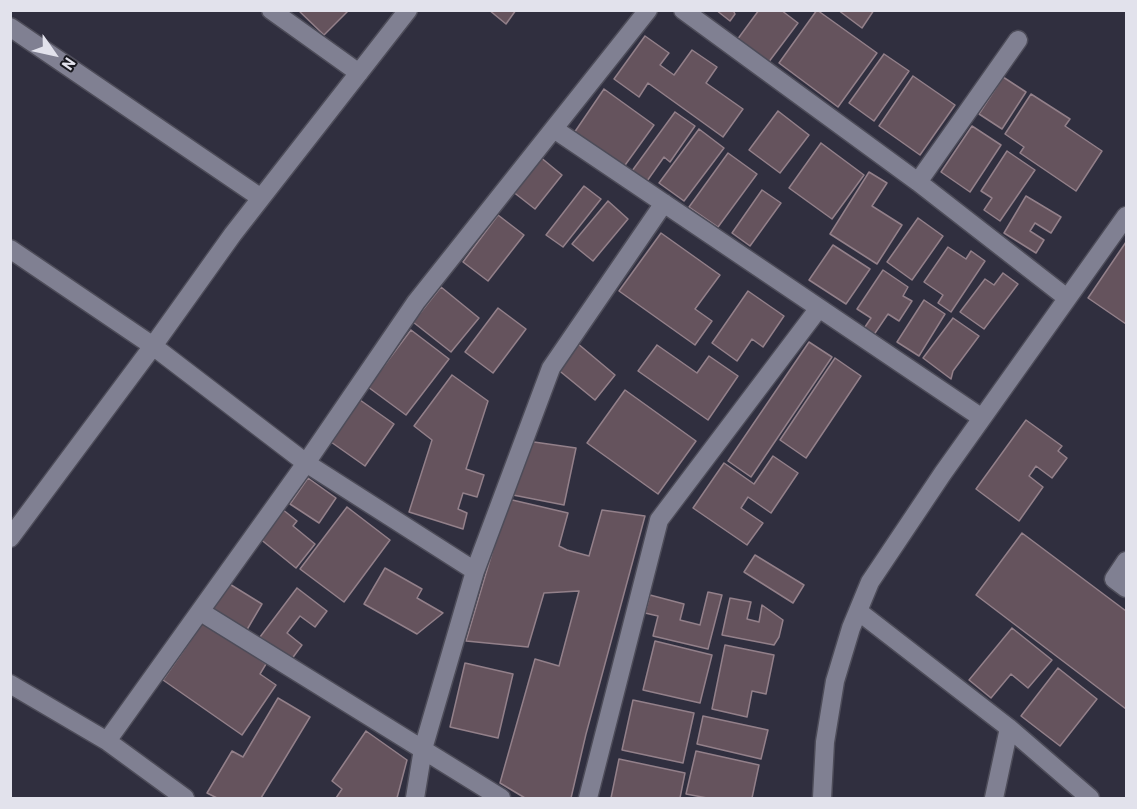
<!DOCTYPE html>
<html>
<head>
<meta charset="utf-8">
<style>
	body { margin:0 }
	#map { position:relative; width:1137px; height:809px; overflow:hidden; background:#302f3f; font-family:Barlow,sans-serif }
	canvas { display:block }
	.frame { position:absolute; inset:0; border:12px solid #e2e2ec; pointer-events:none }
	.north { position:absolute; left:24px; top:24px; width:60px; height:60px; -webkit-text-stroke:4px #18181f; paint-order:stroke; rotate:124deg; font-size:16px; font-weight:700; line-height:24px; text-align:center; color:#e2e2ec }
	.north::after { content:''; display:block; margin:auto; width:21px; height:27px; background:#e2e2ec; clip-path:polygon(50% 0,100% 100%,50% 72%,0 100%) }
</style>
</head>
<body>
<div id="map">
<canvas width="1137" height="809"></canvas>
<div class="frame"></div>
<div class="north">N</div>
</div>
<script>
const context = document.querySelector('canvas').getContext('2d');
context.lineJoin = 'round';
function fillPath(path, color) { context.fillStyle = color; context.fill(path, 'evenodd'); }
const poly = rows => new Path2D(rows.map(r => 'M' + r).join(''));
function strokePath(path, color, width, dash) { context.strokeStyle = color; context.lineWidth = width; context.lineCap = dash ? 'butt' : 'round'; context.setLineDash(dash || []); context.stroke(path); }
const building = poly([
	[298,10,349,10,324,35,298,10],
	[489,10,516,10,506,24,489,10],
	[716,10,733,10,735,14,730,21,716,10],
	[759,10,781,10,798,23,768,63,737,40,759,10],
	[817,10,877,53,838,107,779,63,817,10],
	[838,10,874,10,862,28,838,10],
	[645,36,669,53,660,65,674,75,692,50,717,67,706,83,743,109,723,137,648,83,639,97,614,79,645,36],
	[884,54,909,71,874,121,849,103,884,54],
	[913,76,955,105,920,155,879,126,913,76],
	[1003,77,1026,92,1002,129,979,114,1003,77],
	[604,89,654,125,623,168,574,133,604,89],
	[1031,94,1070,119,1065,126,1102,151,1076,191,1020,153,1024,147,1005,134,1031,94],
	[778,111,809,135,780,173,749,150,778,111],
	[675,112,695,126,670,162,664,157,647,181,632,171,675,112],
	[972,126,1001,145,970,192,941,172,972,126],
	[699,129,724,148,684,201,659,183,699,129],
	[821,143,864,175,832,219,789,188,821,143],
	[1007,151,1035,170,1000,221,984,210,992,198,981,191,1007,151],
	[728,153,757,174,718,227,689,207,728,153],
	[539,156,562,175,535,209,512,191,539,156],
	[869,172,887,183,872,206,902,225,877,264,830,234,869,172],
	[584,186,601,199,563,247,546,235,584,186],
	[762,190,781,203,750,246,732,233,762,190],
	[1026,196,1061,217,1051,233,1035,223,1030,231,1044,240,1036,253,1004,233,1026,196],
	[608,201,628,219,593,261,572,244,608,201],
	[498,215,524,235,488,281,463,262,498,215],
	[918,218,943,236,912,280,887,262,918,218],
	[661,233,720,275,695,309,712,321,695,345,619,291,661,233],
	[1126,242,1126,324,1088,298,1126,242],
	[833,245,870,269,846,304,809,280,833,245],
	[948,247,966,259,971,251,985,261,951,312,938,303,943,295,924,282,948,247],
	[883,270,908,287,903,296,912,301,899,321,888,314,873,336,863,330,871,318,857,309,883,270],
	[1003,273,1018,284,984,329,960,312,985,279,994,285,1003,273],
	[441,287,479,318,451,352,413,322,441,287],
	[748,291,784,316,763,347,752,339,737,361,712,343,748,291],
	[924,300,945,314,919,356,897,342,924,300],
	[498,308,526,329,493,373,465,352,498,308],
	[953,318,979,336,953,371,951,379,923,358,953,318],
	[411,330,449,359,406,415,368,387,411,330],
	[809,342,832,357,751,477,728,461,809,342],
	[577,343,615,375,595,400,556,368,577,343],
	[657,345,697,373,709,356,738,376,708,420,638,371,657,345],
	[835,358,861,376,806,458,780,440,835,358],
	[452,375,488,401,466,469,484,475,477,497,463,493,458,509,467,513,463,529,409,512,432,440,414,426,452,375],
	[625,390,696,441,658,494,587,443,625,390],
	[360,400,394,424,365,466,331,442,360,400],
	[1026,420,1062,446,1058,451,1067,458,1052,478,1036,466,1029,476,1043,487,1019,521,976,489,1026,420],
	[527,441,576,448,564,505,513,495,527,441],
	[773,456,798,473,771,513,748,497,741,508,763,523,747,545,693,508,724,463,754,484,773,456],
	[308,478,336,498,319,523,290,504,308,478],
	[508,499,568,513,559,546,567,550,589,556,602,510,645,516,586,734,571,798,525,798,500,783,535,659,559,666,579,591,544,593,528,647,466,641,508,499],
	[347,507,390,540,344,602,300,569,347,507],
	[282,509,297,521,293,526,315,544,296,568,259,538,282,509],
	[1022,533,1126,611,1126,709,976,595,1022,533],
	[755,555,804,585,793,603,744,572,755,555],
	[385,568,422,589,417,598,443,613,417,634,364,604,385,568],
	[228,583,262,604,245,633,210,612,228,583],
	[297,588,327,611,315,627,300,616,287,633,302,645,291,660,260,637,297,588],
	[708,592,722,595,708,649,653,636,658,616,645,613,650,595,684,604,680,620,700,625,708,592],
	[730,598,751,602,747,619,759,622,762,605,783,620,779,637,774,645,722,635,730,598],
	[204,621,266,664,260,674,276,685,242,735,163,680,204,621],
	[1012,628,1052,660,1028,688,1011,674,991,698,969,680,1012,628],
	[655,641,712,655,700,703,643,690,655,641],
	[725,645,774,655,766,694,752,691,747,717,712,709,725,645],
	[465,663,513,674,498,738,450,727,465,663],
	[1058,668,1097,699,1060,746,1021,716,1058,668],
	[278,698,310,717,261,798,217,798,207,793,232,751,243,757,278,698],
	[633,700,694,713,683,763,622,750,633,700],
	[703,716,768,730,761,759,697,744,703,716],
	[366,731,407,760,397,798,336,798,342,789,332,781,366,731],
	[696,751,759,765,752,798,707,798,686,794,696,751],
	[619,759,685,773,680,798,611,798,619,759]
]);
fillPath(building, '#65535d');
strokePath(building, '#93808a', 1.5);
const street = poly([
	[271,10,359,73],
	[683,10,918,182,1067,298],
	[10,27,261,198],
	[554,129,982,418],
	[918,182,1018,40],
	[10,249,153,346,306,463,475,571],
	[10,538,153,346,233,234,408,10],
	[1126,561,1114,579,1126,588],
	[858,611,1009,728,1090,798],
	[201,612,501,798],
	[10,684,107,741,185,798],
	[107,741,306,463,416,302,648,10],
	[415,798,423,749,475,571,551,368,664,203],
	[588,798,659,520,819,308],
	[822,798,825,742,835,681,851,628,870,582,943,473,1126,216],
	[994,798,1009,728]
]);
strokePath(street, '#4d4c59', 21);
strokePath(street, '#808092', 18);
</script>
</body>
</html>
